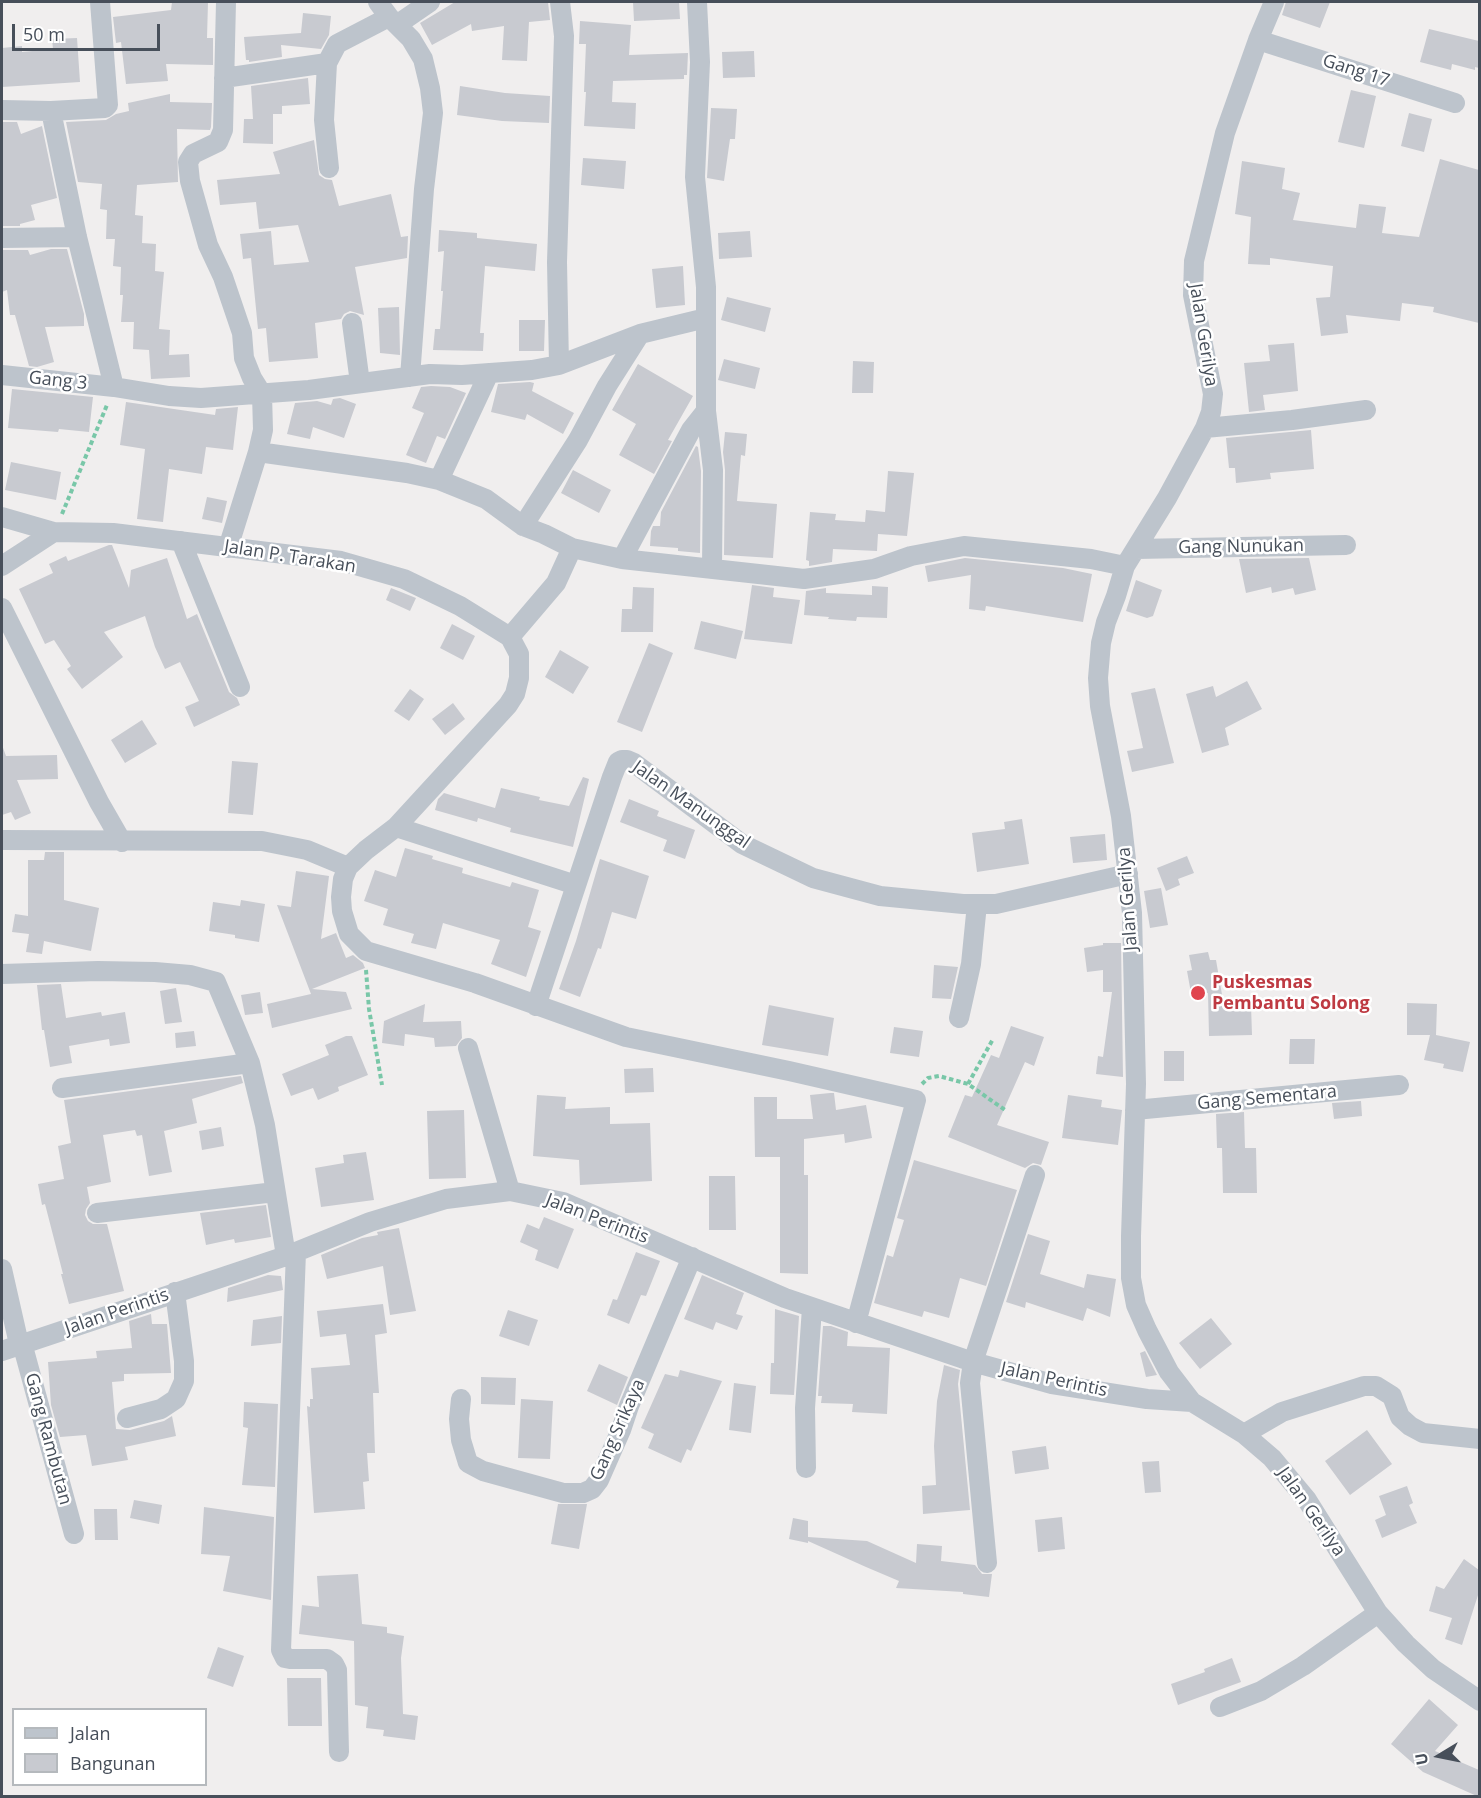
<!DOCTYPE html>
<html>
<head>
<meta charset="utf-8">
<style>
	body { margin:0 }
	#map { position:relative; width:1481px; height:1798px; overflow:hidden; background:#f0eeee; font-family:"Open Sans",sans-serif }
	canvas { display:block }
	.frame { position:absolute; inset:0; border:3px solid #474f5a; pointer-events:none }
	.legend { position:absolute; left:12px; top:1708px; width:195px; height:78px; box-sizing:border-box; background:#fff; border:2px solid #b5b9bd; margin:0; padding:8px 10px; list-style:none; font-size:18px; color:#474f5a }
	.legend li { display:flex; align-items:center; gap:12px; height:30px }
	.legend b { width:30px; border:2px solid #b5b9bd }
	.north { position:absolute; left:1409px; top:1726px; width:60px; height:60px; -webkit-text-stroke:4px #fff; paint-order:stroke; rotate:260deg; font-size:16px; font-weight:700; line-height:24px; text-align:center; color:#474f5a }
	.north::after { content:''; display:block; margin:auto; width:21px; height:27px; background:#474f5a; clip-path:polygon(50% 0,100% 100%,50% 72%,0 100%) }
	.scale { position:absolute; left:12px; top:24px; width:148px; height:27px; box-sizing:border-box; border:3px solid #474f5a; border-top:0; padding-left:8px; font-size:18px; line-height:21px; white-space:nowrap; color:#474f5a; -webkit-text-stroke:4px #fff; paint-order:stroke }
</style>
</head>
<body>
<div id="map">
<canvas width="1481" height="1798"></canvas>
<div class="frame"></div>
<ul class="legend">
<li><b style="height:8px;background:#bdc4cc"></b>Jalan</li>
<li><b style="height:16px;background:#c8cad0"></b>Bangunan</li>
</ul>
<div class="north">U</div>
<div class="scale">50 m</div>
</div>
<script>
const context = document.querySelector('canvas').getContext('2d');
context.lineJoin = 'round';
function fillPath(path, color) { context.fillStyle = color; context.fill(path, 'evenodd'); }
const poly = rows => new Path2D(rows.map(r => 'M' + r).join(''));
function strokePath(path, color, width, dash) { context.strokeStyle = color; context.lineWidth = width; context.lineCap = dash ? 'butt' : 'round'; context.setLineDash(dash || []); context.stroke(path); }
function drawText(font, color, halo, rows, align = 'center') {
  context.font = font + ' "Open Sans",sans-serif'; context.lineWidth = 5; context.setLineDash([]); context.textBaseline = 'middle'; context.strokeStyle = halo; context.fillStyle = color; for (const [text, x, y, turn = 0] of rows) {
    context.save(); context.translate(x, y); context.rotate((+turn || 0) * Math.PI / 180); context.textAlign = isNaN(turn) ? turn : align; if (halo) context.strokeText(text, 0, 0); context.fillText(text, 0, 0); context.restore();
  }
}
fillPath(poly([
	[172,2,208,2,207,38,213,38,213,65,166,64,168,81,126,84,121,42,116,43,113,17,171,10],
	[455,2,548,2,550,20,529,22,527,61,502,60,504,26,472,31,471,24,432,45,420,23],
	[633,2,679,2,680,19,634,21],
	[1286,2,1330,2,1320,28,1282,15],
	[303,13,331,16,329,35,321,49,281,45,282,57,249,62,249,60,246,60,244,37,301,33],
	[580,21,631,25,629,55,688,53,687,75,684,75,684,79,613,81,612,102,636,103,635,129,584,126,586,92,584,92,586,44,579,44],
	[1429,29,1479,41,1479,68,1475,67,1475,70,1452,64,1451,70,1420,62],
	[77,38,80,82,2,87,2,48,22,46,22,52,53,49,52,39],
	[754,51,755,77,723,78,722,52],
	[308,78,310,104,282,106,282,114,273,114,273,144,243,143,244,119,253,119,251,86],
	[460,86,505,93,550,96,549,123,502,121,457,115],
	[1351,90,1376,96,1364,148,1338,142],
	[170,94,170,102,212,103,211,127,210,130,177,129,178,182,137,185,135,215,143,216,142,243,156,244,155,271,164,272,159,329,170,330,169,355,189,354,190,377,151,379,149,350,133,349,134,322,121,322,123,295,120,295,121,267,113,266,115,239,106,239,107,210,100,209,102,184,78,182,66,122,106,120,116,114,129,111,128,103],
	[711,108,737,109,735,139,730,139,724,181,707,178],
	[1409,113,1432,119,1424,152,1401,146],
	[2,122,17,122,21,134,42,126,57,198,31,205,35,220,20,224,20,226,2,226],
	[314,140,319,175,325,179,332,180,339,206,391,194,401,237,408,236,407,258,355,267,364,315,350,311,344,314,341,319,315,323,318,358,269,362,266,328,258,329,251,258,243,259,240,234,271,231,274,265,309,262,298,225,259,229,256,202,220,205,217,180,280,174,273,152],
	[583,158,626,161,624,189,581,185],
	[1440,159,1479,170,1479,323,1433,312,1434,307,1402,303,1400,321,1346,315,1348,333,1321,336,1316,298,1330,297,1333,266,1270,258,1270,265,1248,264,1251,217,1235,214,1242,161,1285,168,1282,189,1300,193,1293,220,1356,228,1359,204,1386,207,1382,233,1419,237],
	[439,230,477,233,477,238,537,244,535,271,485,266,480,333,484,333,483,351,433,350,435,329,440,329,443,291,441,291,444,251,438,252],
	[750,231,752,257,719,259,718,233],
	[51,249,67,249,84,314,84,326,45,327,54,362,37,367,29,366,15,315,10,315,7,290,2,292,2,250,28,250,30,255],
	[683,266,685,305,656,308,652,269],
	[727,297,771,308,765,332,721,320],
	[399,307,400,355,380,353,378,308],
	[519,320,545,320,544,351,519,351],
	[1294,343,1298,391,1263,395,1265,410,1249,412,1244,363,1270,361,1268,345],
	[724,359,760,368,755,389,718,380],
	[853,361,874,362,873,393,852,393],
	[638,364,693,396,668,440,672,441,654,474,619,455,636,424,612,410],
	[530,382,534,383,532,391,574,413,563,434,527,414,525,420,491,412,498,384],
	[431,386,450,387,466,393,445,439,437,436,426,463,406,455,424,413,412,408,421,387],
	[12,389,93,397,89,432,59,429,58,432,8,428],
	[340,398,356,404,344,438,313,427,310,439,287,434,295,403,317,401,331,405,333,399],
	[126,402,215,415,216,409,238,407,233,450,206,447,202,474,169,469,163,522,137,519,145,449,120,445],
	[1311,430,1314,469,1270,473,1271,479,1236,483,1235,468,1229,468,1226,438],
	[725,432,747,434,745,456,741,455,737,501,777,504,773,558,724,555,725,470,723,452],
	[696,446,698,447,701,471,700,553,678,551,678,548,650,546,651,531,653,526,660,526,661,512],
	[11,462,61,472,56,500,5,490],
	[573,470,611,490,599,513,561,493],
	[888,471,914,473,907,536,878,534,877,551,833,549,832,562,809,566,809,561,806,560,810,512,836,514,835,520,865,522,866,510,885,512],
	[207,497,227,501,222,523,202,519],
	[109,545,112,545,129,588,131,570,167,558,187,619,197,614,229,692,237,698,240,705,194,727,185,707,199,701,180,662,165,669,155,647,145,616,104,632,123,657,82,689,67,669,71,666,54,640,45,644,19,589,53,573,49,564,66,556,68,561],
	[965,558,1063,568,1092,574,1083,622,986,606,985,611,969,609,971,575,928,582,925,566],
	[1309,558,1316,590,1295,595,1293,588,1272,593,1271,587,1246,593,1239,559],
	[1136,580,1162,590,1153,616,1147,618,1126,611],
	[752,585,774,588,773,597,800,600,792,644,744,639],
	[872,586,888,587,887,618,857,617,856,621,828,619,829,617,804,615,806,591,826,588,826,593,872,595],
	[633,587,654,588,653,632,621,632,622,609,632,609],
	[391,588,416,598,410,611,386,600],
	[701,621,743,631,736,659,694,649],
	[452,624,475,636,463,660,440,648],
	[649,643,673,653,642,732,617,722],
	[560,650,589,667,573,694,545,677],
	[1247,681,1262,709,1225,728,1229,745,1202,753,1186,694,1213,686,1216,697],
	[1155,688,1174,763,1132,772,1127,751,1143,748,1131,693],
	[410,689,424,699,409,721,394,711],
	[453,703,465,719,445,735,432,719],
	[142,720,157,744,125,763,111,740],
	[2,745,6,756,57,755,58,779,17,780,31,813,15,820,11,812,2,815],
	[232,761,258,763,253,815,228,813],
	[583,777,589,779,573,847,510,832,511,828,478,818,477,822,435,810,438,799,444,793,495,808,501,788,540,797,539,800,569,806],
	[629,799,659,811,657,816,695,830,685,859,663,851,667,840,620,822],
	[1022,819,1029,864,977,872,972,833,1005,829,1004,822],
	[1105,834,1107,860,1073,863,1070,837],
	[405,848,433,856,432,859,463,868,462,873,510,887,512,882,539,890,528,927,541,931,526,977,491,964,500,940,443,923,436,949,411,943,414,934,383,925,388,909,364,901,375,870,396,877],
	[45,852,64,852,64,900,99,908,91,951,44,941,42,954,26,952,29,934,12,932,15,914,28,916,28,860,44,860],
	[1187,856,1194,873,1178,879,1180,885,1166,891,1157,868],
	[600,859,649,876,636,919,612,912,601,949,598,948,580,997,559,989,576,941],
	[296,871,329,876,321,939,336,933,346,958,353,955,363,963,365,968,312,989,346,992,352,1009,272,1028,267,1004,311,994,277,905,291,907],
	[1161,888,1168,925,1150,928,1144,891],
	[241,900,265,904,259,942,235,938,235,935,209,931,213,902,240,906],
	[1103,943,1121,943,1123,1077,1096,1074,1098,1056,1103,1057,1112,992,1103,992,1103,970,1087,972,1084,948,1103,945],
	[1208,952,1210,960,1216,960,1224,1006,1251,1005,1252,1035,1209,1036,1208,993,1201,994,1201,991,1191,993,1187,971,1192,970,1189,955],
	[934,965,958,967,951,999,932,998],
	[61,984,66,1018,101,1012,102,1016,125,1012,130,1043,110,1046,109,1039,69,1046,72,1063,50,1067,44,1030,42,1030,37,985],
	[176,988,182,1022,165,1024,160,991],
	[260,992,263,1013,245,1015,241,995],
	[1407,1003,1437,1004,1436,1035,1470,1042,1463,1072,1443,1068,1444,1064,1424,1060,1430,1035,1407,1035],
	[425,1004,423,1022,461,1021,462,1038,456,1046,435,1047,434,1038,405,1034,404,1046,382,1043,384,1021],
	[769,1005,834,1018,828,1056,762,1045],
	[1011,1026,1044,1037,1034,1066,1025,1062,997,1125,1049,1142,1041,1165,1033,1163,1025,1168,948,1137,965,1095,972,1097,991,1055,999,1058],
	[894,1027,923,1031,919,1057,890,1053],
	[194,1031,196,1046,176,1048,175,1033],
	[346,1036,352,1036,368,1075,338,1087,339,1091,318,1100,313,1088,291,1096,282,1074,329,1055,325,1045],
	[1290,1039,1315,1039,1314,1064,1289,1064],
	[1164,1051,1184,1051,1184,1081,1164,1081],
	[653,1068,654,1092,625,1093,624,1069],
	[241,1076,243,1083,192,1099,197,1123,164,1131,172,1172,149,1176,142,1135,137,1136,135,1130,103,1135,111,1182,87,1187,90,1203,86,1209,85,1215,88,1221,93,1224,107,1224,124,1291,69,1304,61,1274,63,1274,45,1204,42,1205,38,1184,64,1179,58,1146,71,1143,64,1100],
	[830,1093,834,1093,836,1110,866,1105,872,1138,845,1143,844,1134,804,1139,804,1175,808,1175,808,1274,780,1273,780,1157,755,1157,754,1097,777,1097,777,1119,813,1119,810,1095],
	[537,1095,566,1097,565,1109,610,1107,610,1124,650,1123,652,1181,580,1185,579,1160,533,1156],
	[1068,1095,1102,1100,1101,1107,1122,1110,1118,1145,1062,1138],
	[1361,1101,1362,1116,1334,1119,1332,1103],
	[464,1110,466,1178,429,1179,427,1111],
	[1244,1112,1245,1148,1256,1148,1257,1193,1223,1193,1222,1148,1217,1148,1216,1114],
	[221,1127,224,1146,202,1150,199,1131],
	[366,1152,374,1200,321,1207,315,1168,344,1163,343,1155],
	[914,1160,1017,1190,986,1286,960,1278,949,1318,924,1311,922,1317,874,1303,887,1255,893,1257,904,1220,897,1218],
	[709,1176,735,1176,736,1230,709,1230],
	[266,1205,271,1237,235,1243,234,1239,206,1245,200,1213],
	[544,1217,574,1229,558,1269,535,1260,538,1250,520,1242,527,1224,539,1229],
	[399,1228,416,1311,390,1315,383,1266,327,1279,321,1255,362,1238,378,1235,377,1232],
	[1028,1234,1050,1241,1040,1274,1084,1288,1087,1274,1116,1279,1110,1317,1087,1308,1083,1321,1026,1302,1025,1308,1006,1302],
	[636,1252,660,1261,646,1296,641,1295,629,1324,607,1315,613,1299,617,1300],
	[268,1275,281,1276,283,1290,227,1302,228,1288],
	[702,1275,744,1293,736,1314,743,1316,737,1330,716,1322,713,1330,684,1319],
	[383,1304,387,1333,375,1335,379,1393,373,1393,375,1453,367,1453,369,1481,363,1482,365,1509,314,1513,307,1406,310,1407,310,1399,313,1399,311,1368,350,1365,346,1334,320,1337,317,1311],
	[775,1309,799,1316,794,1395,770,1394,771,1363,774,1363],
	[508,1310,538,1320,529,1346,499,1336],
	[151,1314,152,1324,167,1324,171,1373,124,1374,124,1381,112,1382,116,1429,130,1430,164,1421,172,1416,176,1436,125,1447,128,1460,92,1466,86,1435,60,1437,51,1405,48,1362,97,1358,96,1351,132,1348,129,1321],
	[282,1316,281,1343,251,1346,253,1320],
	[1211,1318,1232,1344,1200,1369,1179,1343],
	[823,1326,831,1326,848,1332,847,1346,890,1348,887,1414,852,1412,853,1404,821,1403,822,1396,818,1396],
	[1145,1351,1157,1375,1146,1377,1140,1353],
	[599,1364,628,1377,617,1405,587,1391],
	[944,1365,960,1370,958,1384,970,1510,923,1514,922,1486,936,1485,934,1446,937,1401],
	[680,1370,722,1381,691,1451,687,1449,681,1463,648,1448,654,1434,641,1428,665,1374,678,1377],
	[481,1377,516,1378,515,1405,481,1404],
	[734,1383,756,1386,751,1433,729,1430],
	[521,1399,553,1401,550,1459,518,1458],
	[244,1402,278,1404,275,1487,242,1485,248,1428,243,1427],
	[1367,1430,1392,1464,1350,1495,1325,1461],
	[1046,1446,1049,1469,1015,1474,1012,1451],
	[1159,1461,1161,1492,1145,1493,1142,1462],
	[1407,1486,1413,1503,1409,1505,1417,1523,1382,1538,1375,1520,1386,1515,1379,1496],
	[134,1500,162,1505,159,1524,130,1518],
	[558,1504,587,1504,579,1549,551,1544],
	[204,1507,274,1517,271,1600,223,1591,230,1556,201,1554],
	[94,1509,117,1509,118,1540,95,1540],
	[1062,1517,1065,1549,1038,1552,1035,1520],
	[793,1518,808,1521,808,1537,867,1541,916,1563,917,1544,942,1546,941,1561,975,1565,982,1574,992,1574,989,1597,963,1594,963,1592,896,1588,899,1581,866,1567,808,1541,808,1543,789,1539],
	[1464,1559,1479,1570,1479,1592,1462,1645,1445,1639,1452,1618,1429,1611,1436,1586,1444,1589],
	[358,1574,362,1624,387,1627,387,1633,404,1636,401,1658,403,1714,418,1716,415,1740,383,1736,384,1730,366,1728,368,1707,355,1705,354,1641,299,1634,302,1605,319,1607,317,1576],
	[218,1647,244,1656,233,1687,207,1678],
	[1232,1658,1241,1682,1178,1705,1171,1684,1205,1672,1204,1669],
	[287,1678,321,1678,322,1726,288,1726],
	[1429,1699,1458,1725,1435,1751,1479,1770,1479,1797,1423,1772,1391,1744]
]), '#c8cad0');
strokePath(poly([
	[62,514,107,405],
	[366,970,369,1009,382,1085],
	[922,1084,928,1078,939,1076,968,1084,1005,1110],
	[968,1084,993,1039]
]), '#79c7a8', 4, [4.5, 3]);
strokePath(poly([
	[226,2,223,130,218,142,193,154,188,162,190,181,208,245,223,277,242,333,244,358,252,378,262,394,263,430,258,452,407,473,439,480,486,499,523,526,544,534,572,548,622,559,804,579,874,569,911,556,964,546,1091,559,1125,566],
	[378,2,389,17,411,39,423,59,430,88,433,113,424,189,410,377],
	[697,2,700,62,695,177,706,287,706,411,713,470,712,568],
	[1274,2,1258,40,1225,133,1194,261,1193,295,1213,394,1211,412,1205,428,1167,498,1125,566,1116,596,1106,622,1101,643,1098,678,1100,706,1121,816,1132,913,1136,1084,1131,1236,1131,1278,1136,1305,1147,1330,1169,1372,1192,1402,1244,1434,1272,1458,1307,1500,1378,1613,1406,1644,1433,1669,1480,1701],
	[398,24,430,2],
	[1258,40,1455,103],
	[224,78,327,63],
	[2,110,51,111,105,108,108,105,100,2],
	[51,111,77,237,114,387],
	[329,168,324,120,327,63,337,44,389,17],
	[2,238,77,237],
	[352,323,360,383],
	[559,365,557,262,564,36,560,2],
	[2,375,114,387,169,396,201,398,309,390,430,374,462,375,532,370,559,365,640,334,706,318],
	[1205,428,1292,420,1366,410],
	[439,480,489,373],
	[2,517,54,532,113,533,341,561,404,579,460,606,510,637],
	[523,526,578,440,607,386,640,334],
	[181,541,240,687],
	[228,548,258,452],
	[1136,549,1346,545],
	[622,559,691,430,706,411],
	[2,566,54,532],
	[2,608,99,802,122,842],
	[510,637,519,654,519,678,515,694,508,705,396,827,366,850,348,867,343,879,341,897,342,911,349,934,366,951,475,983,626,1037,789,1071,916,1100,856,1323],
	[510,637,556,583,572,548],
	[396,827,576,885],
	[2,840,262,841,307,850,348,867],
	[2,974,98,971,155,972,190,975,216,982,250,1063,265,1125,286,1256],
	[536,1006,612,777,618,762,622,760,627,760,634,763,742,844,813,878,880,896,963,904,996,904,1128,874],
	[959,1018,971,964,977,904],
	[468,1048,510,1191],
	[62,1088,250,1063],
	[1135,1110,1399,1085],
	[97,1213,275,1192],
	[296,1252,281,1650,285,1658,290,1659,327,1659,334,1664,337,1670,339,1752],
	[2,1269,19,1344],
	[22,1343,74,1534],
	[2,1351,286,1256,370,1222,446,1199,510,1191,563,1202,785,1298,973,1362,1052,1384,1147,1399,1192,1402],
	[461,1399,459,1419,461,1440,468,1463,483,1471,563,1493,583,1493,592,1489,599,1480,621,1430,629,1406,692,1257],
	[127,1418,161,1409,176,1399,184,1381,184,1361,175,1292],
	[1244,1434,1282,1412,1364,1386,1376,1386,1392,1396,1400,1417,1410,1426,1423,1433,1480,1439],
	[806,1468,805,1408,812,1308],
	[987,1563,970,1383,973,1362,1035,1175],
	[1220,1707,1261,1691,1303,1666,1378,1613]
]), '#bdc4cc', 20);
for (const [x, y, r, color] of [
	[1198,993,8,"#e0444e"]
]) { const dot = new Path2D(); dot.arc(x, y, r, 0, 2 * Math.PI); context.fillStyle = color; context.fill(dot); strokePath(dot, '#fff', 2); }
drawText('18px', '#474f5a', '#fff', [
	["Gang 17",1356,71,18],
	["Jalan Gerilya",1203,335,81],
	["Gang 3",58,381,6],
	["Gang Nunukan",1241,547,-1],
	["Jalan P. Tarakan",290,557,9],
	["Jalan Manunggal",691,805,35],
	["Jalan Gerilya",1128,899,-94],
	["Gang Sementara",1267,1098,-5],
	["Jalan Perintis",597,1219,21],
	["Jalan Perintis",117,1312,-19],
	["Jalan Perintis",1054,1380,12],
	["Gang Srikaya",618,1430,-66],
	["Gang Rambutan",48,1439,75],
	["Jalan Gerilya",1311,1512,55]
]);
drawText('bold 18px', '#be3a42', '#fff', [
	["Puskesmas",1212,983],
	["Pembantu Solong",1212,1004]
], 'left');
</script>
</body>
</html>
